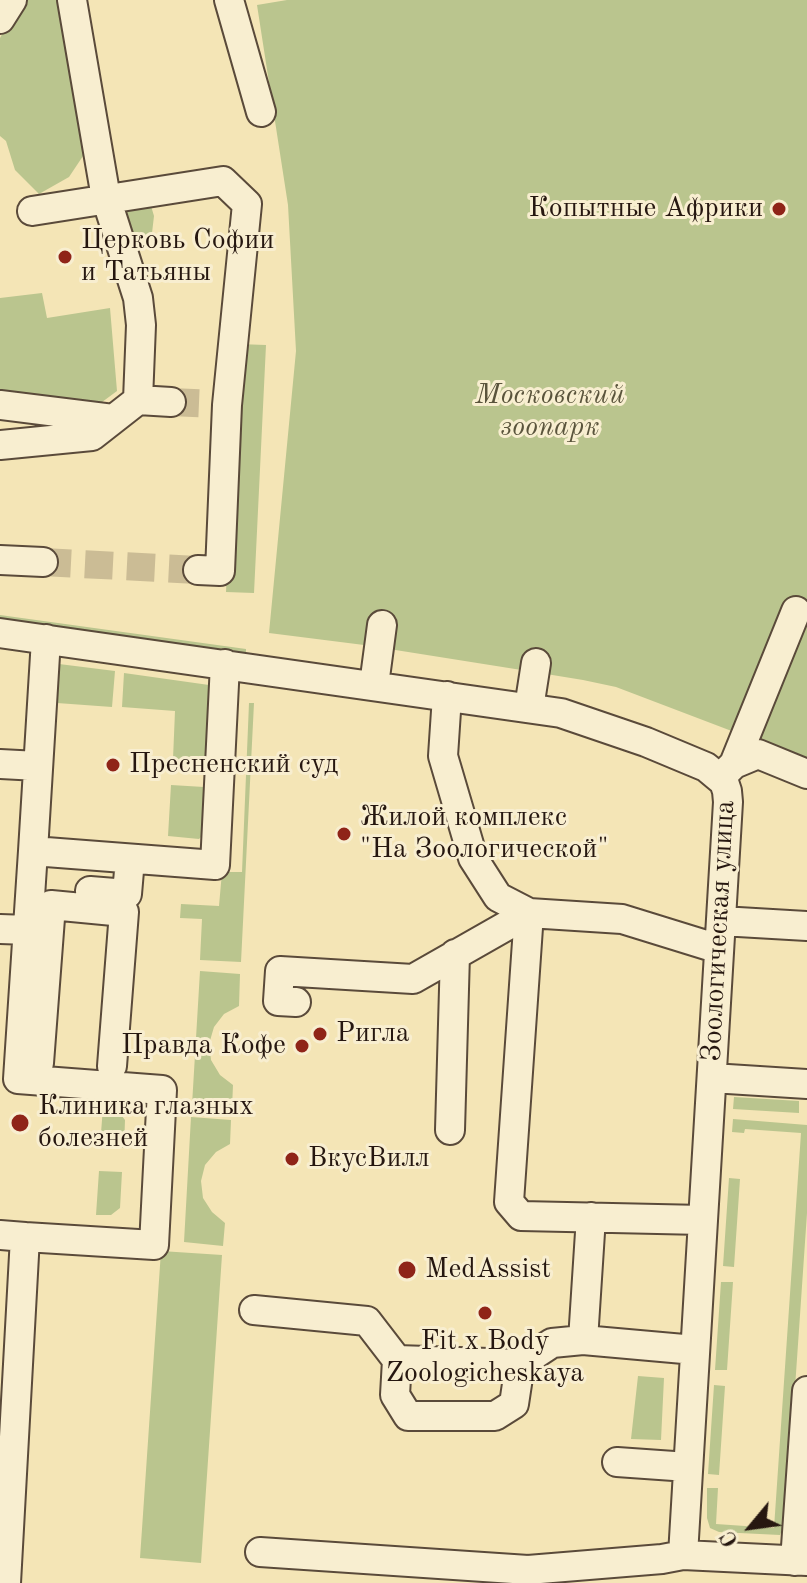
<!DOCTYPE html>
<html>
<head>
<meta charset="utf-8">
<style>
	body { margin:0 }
	#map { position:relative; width:807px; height:1583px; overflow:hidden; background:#f4e5b6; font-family:"Old Standard TT",serif }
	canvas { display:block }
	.north { position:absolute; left:711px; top:1487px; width:80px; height:80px; -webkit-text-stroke:6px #f8eed0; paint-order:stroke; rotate:241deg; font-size:22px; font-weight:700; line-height:32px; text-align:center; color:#261710 }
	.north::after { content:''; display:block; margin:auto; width:28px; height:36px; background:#261710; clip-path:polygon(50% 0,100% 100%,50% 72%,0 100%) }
</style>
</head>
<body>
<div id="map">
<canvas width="807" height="1583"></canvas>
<div class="north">С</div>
</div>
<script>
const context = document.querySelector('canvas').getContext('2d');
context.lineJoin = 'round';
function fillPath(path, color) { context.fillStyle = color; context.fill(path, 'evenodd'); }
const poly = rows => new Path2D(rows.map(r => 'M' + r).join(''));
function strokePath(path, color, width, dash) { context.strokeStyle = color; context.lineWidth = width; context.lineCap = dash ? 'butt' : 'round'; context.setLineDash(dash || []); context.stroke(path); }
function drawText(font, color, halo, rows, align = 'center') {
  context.font = font + ' "Old Standard TT",serif'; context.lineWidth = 6; context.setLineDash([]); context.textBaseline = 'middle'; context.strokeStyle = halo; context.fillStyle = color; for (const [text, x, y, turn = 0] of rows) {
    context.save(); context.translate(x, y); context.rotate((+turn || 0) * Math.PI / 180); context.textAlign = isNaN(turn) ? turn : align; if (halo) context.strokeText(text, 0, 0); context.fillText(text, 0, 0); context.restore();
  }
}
fillPath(poly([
	[20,0,59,0,89,147,69,177,39,194,15,170,6,141,0,136,0,38],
	[287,0,807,0,807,764,729,730,616,687,583,680,534,672,364,645,269,633,296,351,288,205,257,5],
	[149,199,154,216,152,233,146,240,135,240,126,234,125,211,128,203],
	[42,293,47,318,110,308,117,391,94,408,0,396,0,298],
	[238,344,266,345,254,593,226,592],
	[0,615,246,649,246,655,0,619],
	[59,664,115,671,112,707,57,703],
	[124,673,209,685,205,761,173,759,175,711,122,707],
	[249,703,254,703,241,962,200,960,202,919,180,918,181,904,219,906,222,872,242,872],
	[171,785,204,787,201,837,199,839,168,836],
	[200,971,240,974,239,1006,224,1014,214,1027,209,1044,211,1060,220,1075,233,1085,232,1108,192,1105],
	[734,1097,799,1101,799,1113,733,1109],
	[103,1107,116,1108,125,1120,124,1148,100,1146],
	[191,1117,231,1120,230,1144,216,1152,205,1165,201,1181,203,1198,212,1212,225,1223,223,1246,184,1242],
	[733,1119,807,1125,807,1213,786,1519,780,1535,719,1532,710,1528,707,1518,707,1488,718,1488,716,1524,774,1528,801,1133,745,1129,744,1133,732,1132],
	[99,1171,122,1172,120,1208,111,1215,96,1215],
	[729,1178,740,1179,734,1267,723,1266],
	[161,1251,222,1255,201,1563,140,1558],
	[721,1282,733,1282,727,1370,715,1370],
	[638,1376,664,1378,661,1440,631,1439],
	[714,1385,725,1386,719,1475,708,1474]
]), '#bac58e');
strokePath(poly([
	[171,402,218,404],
	[43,562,198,570]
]), '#cbbc95', 28, [28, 14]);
const minor = poly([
	[229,0,261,112],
	[0,19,12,0],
	[32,211,223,181,247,204,227,405,220,571,198,570],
	[138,400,171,402],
	[0,405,113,419],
	[0,445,92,436,138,400,141,325,138,298,106,198,72,0],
	[0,560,43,562],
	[0,633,561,713,646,742,706,767,724,782,727,791,728,802,683,1555],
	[374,685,382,625],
	[447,696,443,756,473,858,498,897,529,913],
	[529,708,536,663],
	[0,764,38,766],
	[734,764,758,754,807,774],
	[720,778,734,764,796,611],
	[33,851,46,639],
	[90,891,127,894,130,859],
	[721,921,807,926],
	[0,929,28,930],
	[296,1002,278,1001,280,971,413,979,529,913],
	[39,1063,51,905,124,912,112,1066],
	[712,1078,807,1084],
	[450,1130,455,954],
	[703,1220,521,1216,509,1202,529,913,622,919,719,949],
	[0,1235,25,1237],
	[254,1310,367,1321,397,1360,520,1364,552,1343,583,1340,695,1350],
	[583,1340,591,1217],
	[397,1360,395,1395,408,1416,495,1416,514,1404,520,1364],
	[617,1462,688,1467],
	[260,1552,528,1570,662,1559,683,1555,807,1561],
	[795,1561,807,1391],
	[6,1583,25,1237,154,1245,162,1090,18,1079,33,851,215,865,225,664]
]);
strokePath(minor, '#5a4a3a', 32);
strokePath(minor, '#f8eed0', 28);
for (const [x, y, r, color] of [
	[779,209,8,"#8f2418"],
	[65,257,8,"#8f2418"],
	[113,765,8,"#8f2418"],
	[344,834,8,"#8f2418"],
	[320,1034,8,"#8f2418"],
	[302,1046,8,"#8f2418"],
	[20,1123,10,"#8f2418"],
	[292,1159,8,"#8f2418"],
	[407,1270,10,"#8f2418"],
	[485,1313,8,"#8f2418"]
]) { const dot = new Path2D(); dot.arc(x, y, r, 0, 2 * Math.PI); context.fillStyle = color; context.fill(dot); strokePath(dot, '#f8eed0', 3); }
drawText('28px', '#261710', '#f8eed0', [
	["Копытные Африки",763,209,"right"],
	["Церковь Софии",81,241],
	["и Татьяны",81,273],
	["Пресненский суд",129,765],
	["Жилой комплекс",360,818],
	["\"На Зоологической\"",360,850],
	["Ригла",336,1034],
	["Правда Кофе",286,1046,"right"],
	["Клиника глазных",38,1107],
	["болезней",38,1139],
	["ВкусВилл",308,1159],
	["MedAssist",425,1270],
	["Fit x Body",485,1342,"center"],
	["Zoologicheskaya",485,1374,"center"]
], 'left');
drawText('italic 28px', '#5a543c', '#f8eed0', [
	["Московский",550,396],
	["зоопарк",550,428]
]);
drawText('28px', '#261710', '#f8eed0', [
	["Зоологическая улица",719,931,-87]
]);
</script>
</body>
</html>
